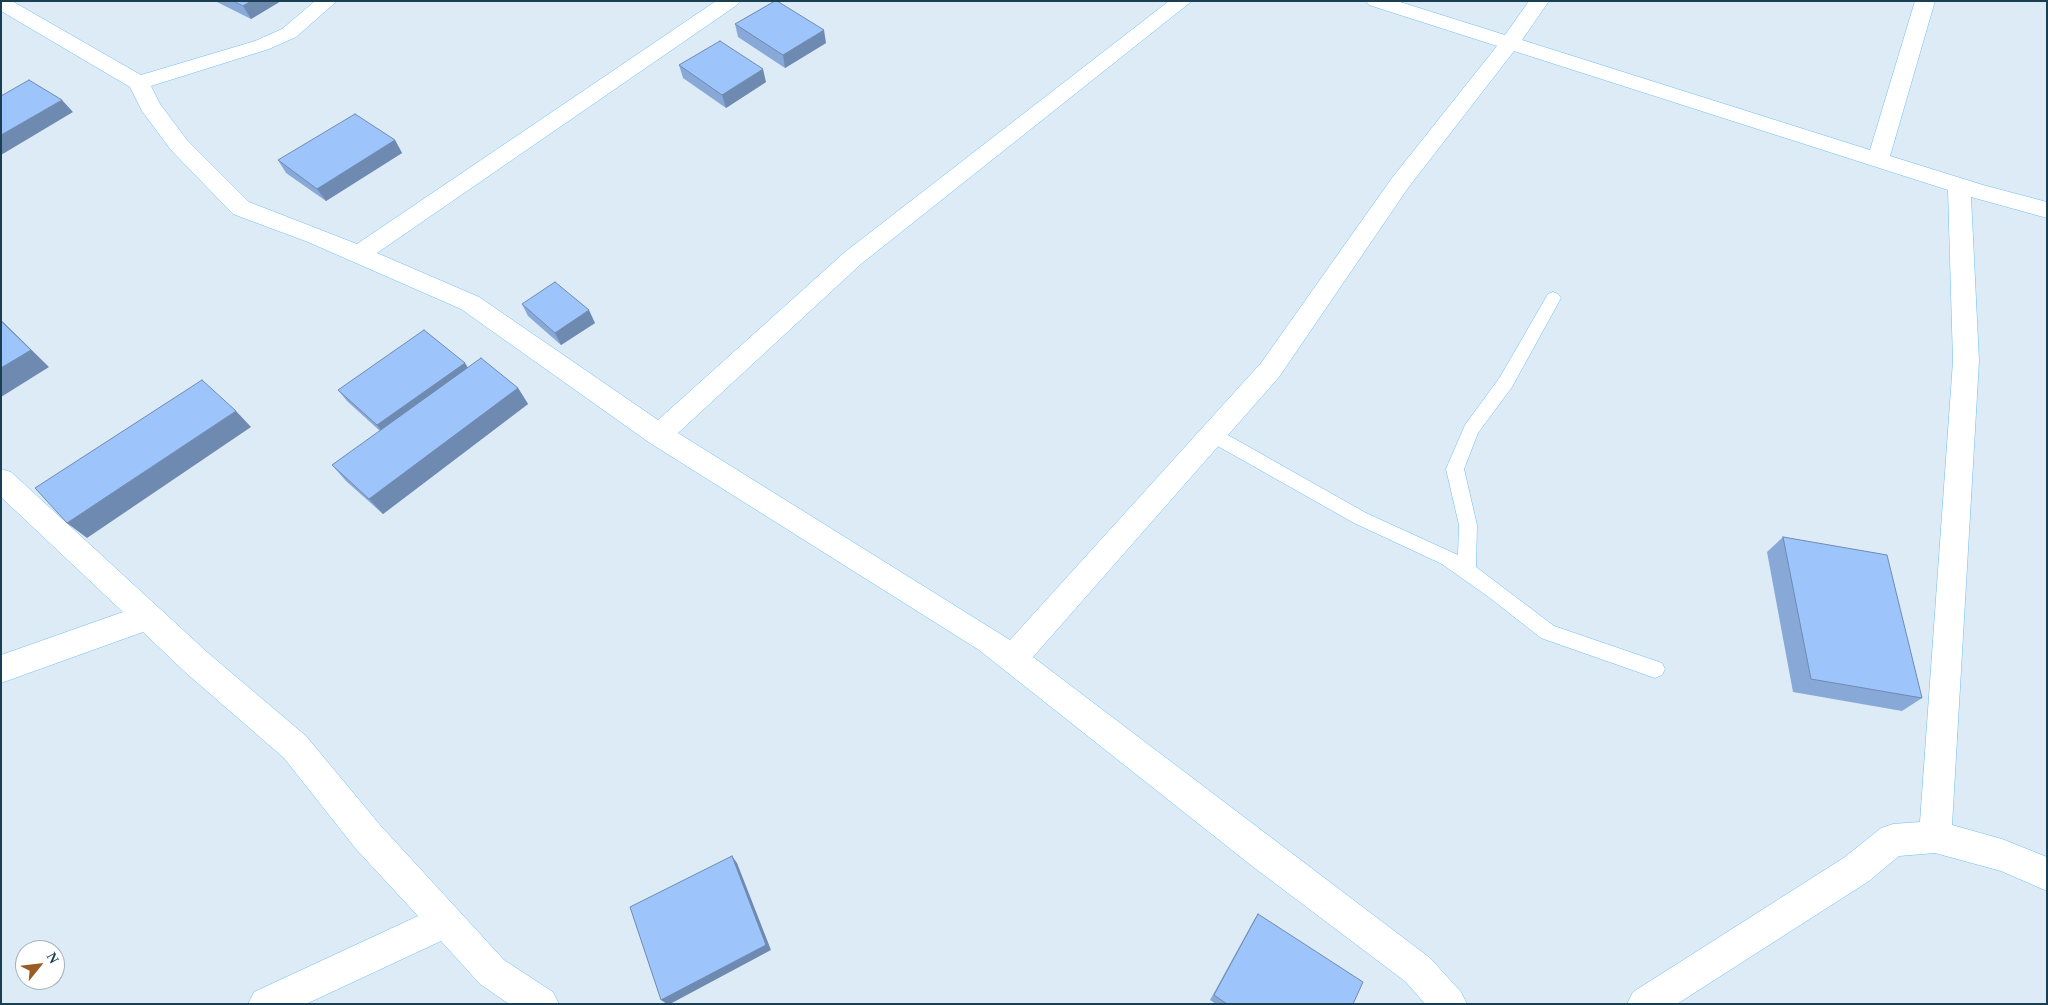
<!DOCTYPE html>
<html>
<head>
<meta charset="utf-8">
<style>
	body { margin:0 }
	#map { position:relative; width:2048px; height:1005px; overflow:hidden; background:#dcebf6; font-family:"Times New Roman",serif }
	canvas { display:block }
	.frame { position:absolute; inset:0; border:2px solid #1a3e52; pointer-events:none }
	.north { position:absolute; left:15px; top:940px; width:50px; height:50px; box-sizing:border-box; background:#fff; border:1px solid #a3b2ba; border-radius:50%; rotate:61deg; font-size:14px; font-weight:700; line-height:20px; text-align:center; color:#1a3e52 }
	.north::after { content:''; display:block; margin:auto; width:18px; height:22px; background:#9b5b25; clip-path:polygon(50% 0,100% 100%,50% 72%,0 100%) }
</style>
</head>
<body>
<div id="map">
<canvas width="2048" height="1005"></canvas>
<div class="frame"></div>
<div class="north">N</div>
</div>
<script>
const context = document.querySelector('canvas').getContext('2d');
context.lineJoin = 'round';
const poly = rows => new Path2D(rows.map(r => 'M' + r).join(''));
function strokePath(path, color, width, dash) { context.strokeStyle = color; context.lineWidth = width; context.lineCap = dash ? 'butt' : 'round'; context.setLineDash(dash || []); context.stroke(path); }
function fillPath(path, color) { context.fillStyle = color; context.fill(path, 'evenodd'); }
const lane = poly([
	[1553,292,1558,294,1561,298,1512,387,1478,433,1464,469,1477,525,1476,567,1554,626,1662,663,1665,669,1662,675,1655,678,1541,638,1490,598,1442,564,1354,523,1207,440,1205,435,1207,430,1213,428,1219,430,1366,513,1458,555,1459,525,1446,469,1465,425,1500,377,1548,294,1553,292]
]);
const street = poly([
	[1,1,12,1,141,75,255,41,282,29,315,1,337,1,296,37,269,49,151,86,160,104,187,140,249,202,357,244,716,1,740,1,737,5,377,253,479,297,658,420,845,252,1169,1,1192,1,861,264,678,433,1010,640,1261,363,1392,178,1497,46,1369,5,1366,1,1397,1,1505,35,1529,1,1549,1,1522,40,1870,150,1915,1,1935,1,1890,156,1983,185,2047,202,2047,218,1971,197,1979,361,1952,825,2002,839,2047,857,2047,891,2001,871,1935,853,1899,856,1869,881,1677,1004,1627,1004,1633,992,1845,857,1881,828,1893,824,1920,822,1953,361,1948,190,1514,51,1408,188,1279,377,1033,657,1430,958,1461,992,1467,1004,1425,1004,1406,982,1252,866,979,650,650,443,461,309,308,242,233,214,171,150,142,111,130,87,1,11,1,1],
	[1,469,11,472,207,652,306,736,380,825,504,960,553,992,559,1004,509,1004,480,984,441,941,306,1004,248,1004,254,992,418,916,356,849,284,758,185,672,143,632,1,683,1,655,123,612,1,497,1,469]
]);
strokePath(lane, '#6bbff2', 1);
strokePath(street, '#6bbff2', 1);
fillPath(lane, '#fff');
fillPath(street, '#fff');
fillPath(poly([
	[215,1,281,1,251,19],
	[735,24,826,43,785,68,738,37],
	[679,65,766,82,726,108,683,78],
	[395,140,402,153,326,201,286,173,278,160],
	[522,304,595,323,561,345,528,316],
	[465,363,468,368,518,388,528,404,383,514,346,481,332,465,380,431,347,401,338,390],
	[1783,537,1922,698,1902,711,1793,692,1767,552],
	[1258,914,1353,1004,1216,1004,1210,1000,1254,920]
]), '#88a9d8');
fillPath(poly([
	[251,1,281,1,251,19,243,6],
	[824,30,826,43,785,68,783,55],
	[763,69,766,82,726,108,722,95],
	[62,100,73,112,1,155,1,135],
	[395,140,402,153,326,201,317,189],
	[589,310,595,323,561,345,555,333],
	[1,320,49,367,1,397],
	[465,363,472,375,386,437,377,425],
	[518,388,528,404,383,514,369,499],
	[236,411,251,427,87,538,67,523],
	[732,856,737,863,771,950,670,1004,667,1004,661,1000]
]), '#6f8ab0');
const building = poly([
	[233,1,251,1,243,6,233,1],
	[775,1,777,1,824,30,783,55,735,24,775,1],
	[720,41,763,69,722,95,679,65,720,41],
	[29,80,62,100,1,135,1,96,29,80],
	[355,114,395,140,317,189,278,160,355,114],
	[555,282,589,310,555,333,522,304,555,282],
	[1,321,31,350,1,368,1,321],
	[424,330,465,363,377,425,338,390,424,330],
	[481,358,518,388,369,499,332,465,481,358],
	[202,380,236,411,67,523,35,488,202,380],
	[1783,537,1887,555,1922,698,1811,679,1783,537],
	[732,856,766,945,661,1000,630,907,732,856],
	[1258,914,1363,982,1353,1004,1227,1004,1214,995,1258,914]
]);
fillPath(building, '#9ec5fb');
strokePath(building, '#6f8ab0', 1);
</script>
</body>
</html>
